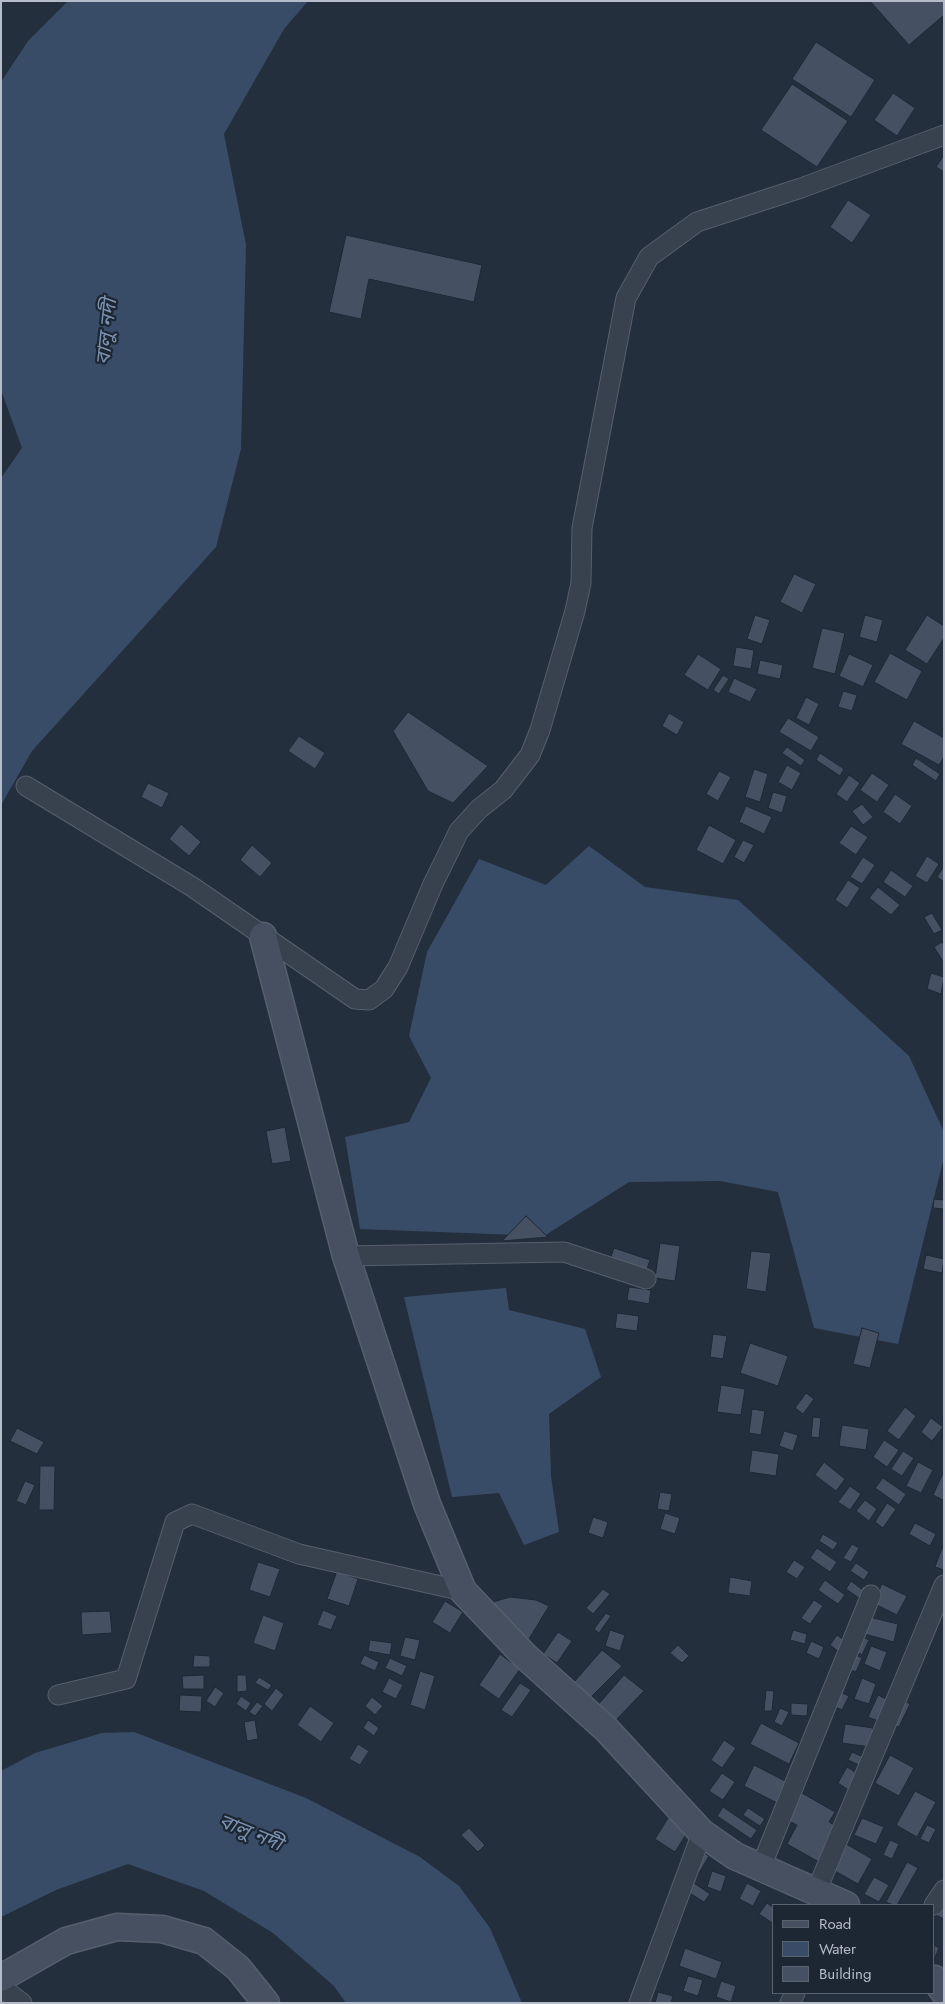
<!DOCTYPE html>
<html>
<head>
<meta charset="utf-8">
<style>
	body { margin:0 }
	#map { position:relative; width:945px; height:2004px; overflow:hidden; background:#242f3e; font-family:Jost,sans-serif }
	canvas { display:block }
	.frame { position:absolute; inset:0; border:2px solid #b4bcc9; pointer-events:none }
	.legend { position:absolute; left:772px; top:1904px; width:162px; height:90px; box-sizing:border-box; background:#1d2633; border:1px solid #59626f; margin:0; padding:6px 9px; list-style:none; font-size:15px; color:#b4bcc9 }
	.legend li { display:flex; align-items:center; gap:10px; height:25px }
	.legend b { width:25px; border:1px solid #59626f }
</style>
</head>
<body>
<div id="map">
<canvas width="945" height="2004"></canvas>
<div class="frame"></div>
<ul class="legend">
<li><b style="height:6px;background:#465061"></b>Road</li>
<li><b style="height:14px;background:#394c67"></b>Water</li>
<li><b style="height:14px;background:#455162"></b>Building</li>
</ul>
</div>
<script>
const context = document.querySelector('canvas').getContext('2d');
context.lineJoin = 'round';
function fillPath(path, color) { context.fillStyle = color; context.fill(path, 'evenodd'); }
const poly = rows => new Path2D(rows.map(r => 'M' + r).join(''));
function strokePath(path, color, width, dash) { context.strokeStyle = color; context.lineWidth = width; context.lineCap = dash ? 'butt' : 'round'; context.setLineDash(dash || []); context.stroke(path); }
function drawText(font, color, halo, rows, align = 'center') {
  context.font = font + ' Jost,"Noto Sans Bengali",sans-serif'; context.lineWidth = 4.5; context.setLineDash([]); context.textBaseline = 'middle'; context.strokeStyle = halo; context.fillStyle = color; for (const [text, x, y, turn = 0] of rows) {
    context.save(); context.translate(x, y); context.rotate((+turn || 0) * Math.PI / 180); context.textAlign = isNaN(turn) ? turn : align; if (halo) context.strokeText(text, 0, 0); context.fillText(text, 0, 0); context.restore();
  }
}
fillPath(poly([
	[68,1,308,1,284,29,224,134,246,245,241,449,216,547,32,751,1,805,1,478,22,448,1,390,1,82,28,41],
	[589,846,645,887,738,900,909,1056,944,1132,944,1157,898,1344,814,1328,778,1192,720,1181,629,1182,544,1236,360,1229,345,1137,409,1122,431,1078,409,1036,427,952,479,859,546,885],
	[506,1288,509,1310,585,1329,601,1377,549,1414,551,1476,559,1532,524,1545,499,1493,452,1497,404,1297],
	[134,1732,306,1798,420,1857,459,1886,490,1928,522,2003,346,2003,334,1986,273,1933,204,1891,128,1864,56,1890,1,1917,1,1771,35,1753,102,1733]
]), '#394c67');
const building = poly([
	[870,1,944,1,944,15,909,45,870,1],
	[816,42,875,80,851,117,792,79,816,42],
	[792,84,848,121,817,167,761,130,792,84],
	[893,93,915,108,897,136,874,120,893,93],
	[944,155,944,172,936,167,944,155],
	[848,200,871,215,852,243,830,227,848,200],
	[346,235,482,265,474,302,369,279,361,319,329,312,346,235],
	[794,574,816,584,802,613,780,602,794,574],
	[755,615,770,620,762,644,747,639,755,615],
	[865,615,883,620,877,642,859,637,865,615],
	[927,615,944,626,944,638,927,664,905,650,927,615],
	[822,628,845,633,835,674,812,668,822,628],
	[736,647,754,650,751,669,733,666,736,647],
	[890,653,922,671,907,700,874,682,890,653],
	[698,654,721,669,708,690,684,675,698,654],
	[849,654,873,665,863,687,839,676,849,654],
	[760,660,783,665,780,679,757,674,760,660],
	[723,675,729,679,719,694,713,690,723,675],
	[734,678,757,689,750,702,728,692,734,678],
	[843,691,857,695,852,711,838,707,843,691],
	[806,697,819,704,809,725,796,718,806,697],
	[408,712,488,766,453,803,428,791,393,731,408,712],
	[669,713,684,722,677,735,662,726,669,713],
	[788,718,819,737,811,751,779,732,788,718],
	[914,721,944,738,944,757,939,765,901,744,914,721],
	[299,736,325,753,315,769,288,751,299,736],
	[787,747,805,760,801,766,782,753,787,747],
	[820,753,844,769,840,776,816,760,820,753],
	[916,758,940,774,936,781,912,765,916,758],
	[787,765,801,773,792,790,778,782,787,765],
	[754,769,768,774,760,802,745,797,754,769],
	[719,771,731,777,718,801,706,794,719,771],
	[872,773,889,785,877,802,860,790,872,773],
	[849,775,860,783,847,802,836,794,849,775],
	[148,783,169,793,162,808,141,797,148,783],
	[773,792,787,796,782,813,768,808,773,792],
	[895,794,912,806,900,824,883,812,895,794],
	[862,804,873,817,863,825,852,811,862,804],
	[746,806,772,817,764,834,739,822,746,806],
	[181,824,201,842,189,856,169,839,181,824],
	[709,825,736,840,723,864,696,850,709,825],
	[851,826,868,837,856,855,839,843,851,826],
	[743,840,754,845,744,863,734,857,743,840],
	[252,845,272,863,260,877,240,860,252,845],
	[927,856,939,864,927,883,915,876,927,856],
	[863,857,875,865,862,884,850,877,863,857],
	[944,866,944,882,937,877,944,866],
	[891,870,913,886,905,897,883,882,891,870],
	[848,880,860,888,847,908,835,900,848,880],
	[878,887,900,905,891,915,869,898,878,887],
	[932,913,942,930,934,934,924,917,932,913],
	[942,942,944,945,944,963,934,947,942,942],
	[931,973,944,977,941,994,927,989,931,973],
	[285,1127,291,1161,272,1164,266,1131,285,1127],
	[934,1199,944,1200,944,1209,933,1208,934,1199],
	[526,1216,548,1237,502,1241,526,1216],
	[660,1243,680,1246,675,1281,655,1278,660,1243],
	[614,1248,650,1260,646,1272,610,1260,614,1248],
	[751,1251,771,1253,766,1292,746,1289,751,1251],
	[926,1255,944,1259,942,1273,923,1269,926,1255],
	[629,1287,651,1290,649,1304,627,1300,629,1287],
	[617,1313,639,1316,637,1331,615,1328,617,1313],
	[862,1328,879,1333,870,1368,853,1364,862,1328],
	[713,1334,727,1336,723,1359,710,1357,713,1334],
	[750,1343,788,1356,778,1386,740,1373,750,1343],
	[721,1385,745,1389,741,1415,717,1412,721,1385],
	[806,1393,814,1399,803,1414,795,1408,806,1393],
	[905,1407,916,1416,899,1440,887,1431,905,1407],
	[752,1409,765,1411,761,1435,749,1433,752,1409],
	[813,1417,821,1418,819,1438,811,1437,813,1417],
	[931,1418,943,1427,932,1441,921,1432,931,1418],
	[842,1425,869,1429,866,1450,839,1446,842,1425],
	[17,1428,44,1442,37,1454,10,1441,17,1428],
	[784,1431,798,1435,793,1451,779,1446,784,1431],
	[884,1440,899,1450,887,1467,873,1457,884,1440],
	[752,1450,779,1454,776,1476,749,1472,752,1450],
	[903,1451,914,1458,902,1476,891,1469,903,1451],
	[824,1462,845,1479,836,1491,815,1475,824,1462],
	[918,1462,933,1470,921,1493,906,1486,918,1462],
	[40,1466,55,1466,54,1510,39,1510,40,1466],
	[944,1471,944,1497,943,1500,933,1495,944,1471],
	[883,1478,906,1494,899,1505,875,1488,883,1478],
	[25,1481,35,1485,26,1505,16,1501,25,1481],
	[850,1486,861,1494,850,1510,838,1502,850,1486],
	[660,1492,672,1494,669,1511,657,1509,660,1492],
	[865,1500,877,1509,869,1521,856,1511,865,1500],
	[887,1503,896,1509,883,1528,875,1522,887,1503],
	[665,1513,680,1518,675,1534,660,1529,665,1513],
	[593,1517,608,1522,603,1538,588,1533,593,1517],
	[915,1523,936,1534,930,1546,909,1534,915,1523],
	[823,1534,838,1543,833,1550,819,1541,823,1534],
	[852,1544,859,1548,851,1562,843,1558,852,1544],
	[817,1548,837,1562,830,1572,810,1558,817,1548],
	[942,1548,944,1549,944,1570,935,1567,942,1548],
	[794,1560,805,1567,797,1579,786,1572,794,1560],
	[258,1562,280,1569,270,1597,249,1590,258,1562],
	[856,1563,869,1572,864,1580,850,1571,856,1563],
	[337,1571,358,1579,349,1606,327,1599,337,1571],
	[730,1577,752,1581,750,1596,728,1593,730,1577],
	[825,1580,845,1595,838,1604,818,1590,825,1580],
	[851,1581,864,1591,859,1598,846,1589,851,1581],
	[882,1584,907,1596,897,1615,873,1603,882,1584],
	[603,1589,610,1594,593,1614,586,1608,603,1589],
	[510,1597,536,1600,549,1606,526,1644,496,1615,493,1602,510,1597],
	[814,1600,823,1606,810,1624,801,1618,814,1600],
	[445,1601,463,1612,450,1633,432,1622,445,1601],
	[323,1610,337,1616,331,1630,317,1625,323,1610],
	[110,1611,112,1633,82,1635,81,1612,110,1611],
	[606,1613,611,1616,599,1633,594,1629,606,1613],
	[263,1615,284,1623,275,1651,253,1643,263,1615],
	[861,1615,898,1624,894,1642,857,1632,861,1615],
	[610,1630,625,1635,620,1651,605,1646,610,1630],
	[793,1630,807,1634,805,1644,790,1640,793,1630],
	[558,1632,572,1641,557,1663,543,1654,558,1632],
	[837,1635,846,1642,838,1651,830,1645,837,1635],
	[860,1636,869,1640,862,1655,854,1650,860,1636],
	[405,1637,420,1640,415,1660,400,1656,405,1637],
	[370,1640,392,1643,390,1655,368,1651,370,1640],
	[811,1641,824,1647,819,1659,806,1653,811,1641],
	[678,1645,689,1656,682,1663,670,1653,678,1645],
	[871,1646,887,1652,880,1671,864,1664,871,1646],
	[602,1650,622,1666,590,1698,574,1682,602,1650],
	[500,1654,520,1669,499,1699,479,1685,500,1654],
	[854,1654,862,1658,856,1672,847,1668,854,1654],
	[194,1655,210,1656,210,1667,193,1667,194,1655],
	[364,1655,379,1662,375,1671,360,1664,364,1655],
	[390,1658,407,1666,402,1676,385,1668,390,1658],
	[420,1671,435,1676,425,1710,410,1705,420,1671],
	[204,1675,204,1689,183,1689,182,1676,204,1675],
	[237,1675,246,1675,247,1691,237,1692,237,1675],
	[624,1675,644,1691,612,1724,596,1707,624,1675],
	[259,1677,272,1685,268,1690,255,1683,259,1677],
	[389,1678,403,1685,396,1699,382,1692,389,1678],
	[862,1678,876,1684,869,1704,854,1699,862,1678],
	[520,1683,531,1690,512,1717,501,1710,520,1683],
	[215,1687,224,1693,215,1707,206,1701,215,1687],
	[276,1688,284,1695,272,1711,264,1704,276,1688],
	[766,1690,774,1691,772,1711,764,1711,766,1690],
	[840,1692,849,1696,842,1710,833,1706,840,1692],
	[180,1695,202,1696,201,1712,179,1711,180,1695],
	[878,1695,888,1700,878,1721,868,1717,878,1695],
	[241,1696,251,1703,246,1711,236,1704,241,1696],
	[372,1697,383,1706,375,1715,365,1706,372,1697],
	[898,1698,910,1704,899,1727,887,1722,898,1698],
	[257,1702,263,1706,255,1716,249,1712,257,1702],
	[791,1703,808,1704,807,1716,791,1715,791,1703],
	[310,1706,334,1723,321,1742,297,1725,310,1706],
	[780,1708,789,1712,782,1726,774,1722,780,1708],
	[255,1720,258,1739,247,1741,244,1722,255,1720],
	[368,1720,379,1728,374,1736,363,1728,368,1720],
	[761,1723,799,1743,789,1764,750,1744,761,1723],
	[845,1724,873,1728,870,1747,842,1743,845,1724],
	[724,1740,736,1748,722,1768,711,1760,724,1740],
	[358,1744,369,1751,360,1765,349,1759,358,1744],
	[852,1752,874,1762,870,1770,848,1760,852,1752],
	[890,1755,914,1768,899,1796,875,1783,890,1755],
	[754,1765,793,1785,783,1806,744,1786,754,1765],
	[847,1767,869,1781,859,1797,838,1783,847,1767],
	[722,1773,735,1782,723,1800,709,1791,722,1773],
	[915,1791,936,1802,917,1837,896,1825,915,1791],
	[802,1793,835,1812,829,1822,846,1832,841,1841,872,1859,858,1884,787,1844,797,1825,787,1820,802,1793],
	[723,1807,757,1830,751,1839,717,1816,723,1807],
	[748,1808,765,1819,760,1826,743,1815,748,1808],
	[670,1815,690,1828,675,1852,655,1839,670,1815],
	[862,1818,884,1827,876,1844,854,1835,862,1818],
	[927,1825,936,1829,929,1843,920,1839,927,1825],
	[469,1828,485,1845,478,1852,461,1835,469,1828],
	[890,1840,899,1844,892,1859,883,1855,890,1840],
	[699,1850,709,1856,699,1873,689,1867,699,1850],
	[907,1862,918,1868,897,1905,893,1905,886,1902,907,1862],
	[712,1871,726,1876,721,1892,707,1887,712,1871],
	[874,1877,889,1885,879,1902,864,1894,874,1877],
	[691,1881,710,1894,704,1902,685,1890,691,1881],
	[747,1883,761,1891,753,1906,739,1899,747,1883],
	[944,1897,944,1919,934,1914,934,1905,944,1897],
	[767,1903,774,1908,774,1924,759,1914,767,1903],
	[934,1945,939,1948,934,1960,934,1945],
	[685,1948,722,1962,716,1979,679,1966,685,1948],
	[688,1976,703,1980,698,1996,683,1991,688,1976],
	[721,1981,736,1986,731,2002,716,1997,721,1981],
	[658,1992,673,1996,671,2003,655,2003,658,1992]
]);
fillPath(building, '#455162');
strokePath(building, '#1f2835', 1);
const street = poly([
	[26,786,191,886,355,999,369,1000,384,989,398,967,433,884,459,831,479,809,503,790,530,755,540,730,575,611,581,583,582,528,626,298,649,257,697,222,801,188,944,135],
	[346,1256,564,1252,646,1279],
	[58,1695,126,1679,175,1522,192,1514,299,1554,463,1591],
	[761,1867,871,1595],
	[816,1892,944,1585],
	[934,1905,944,1890],
	[1,1987,22,2003],
	[639,2003,702,1833],
	[790,2003,795,1993]
]);
const secondary = poly([
	[263,936,346,1256,427,1504,463,1591,525,1656,606,1729,702,1833,735,1856,846,1905],
	[1,1978,66,1941,117,1927,162,1929,204,1941,238,1968,266,2003],
	[934,1979,944,1992]
]);
strokePath(street, '#565f6c', 21);
strokePath(secondary, '#565f6c', 29);
strokePath(street, '#38414e', 19);
strokePath(secondary, '#465061', 26);
drawText('italic 20px', '#7c92b1', '#1d2633', [
	["বালু নদী",108,332,-84],
	["বালু নদী",250,1834,22]
]);
</script>
</body>
</html>
